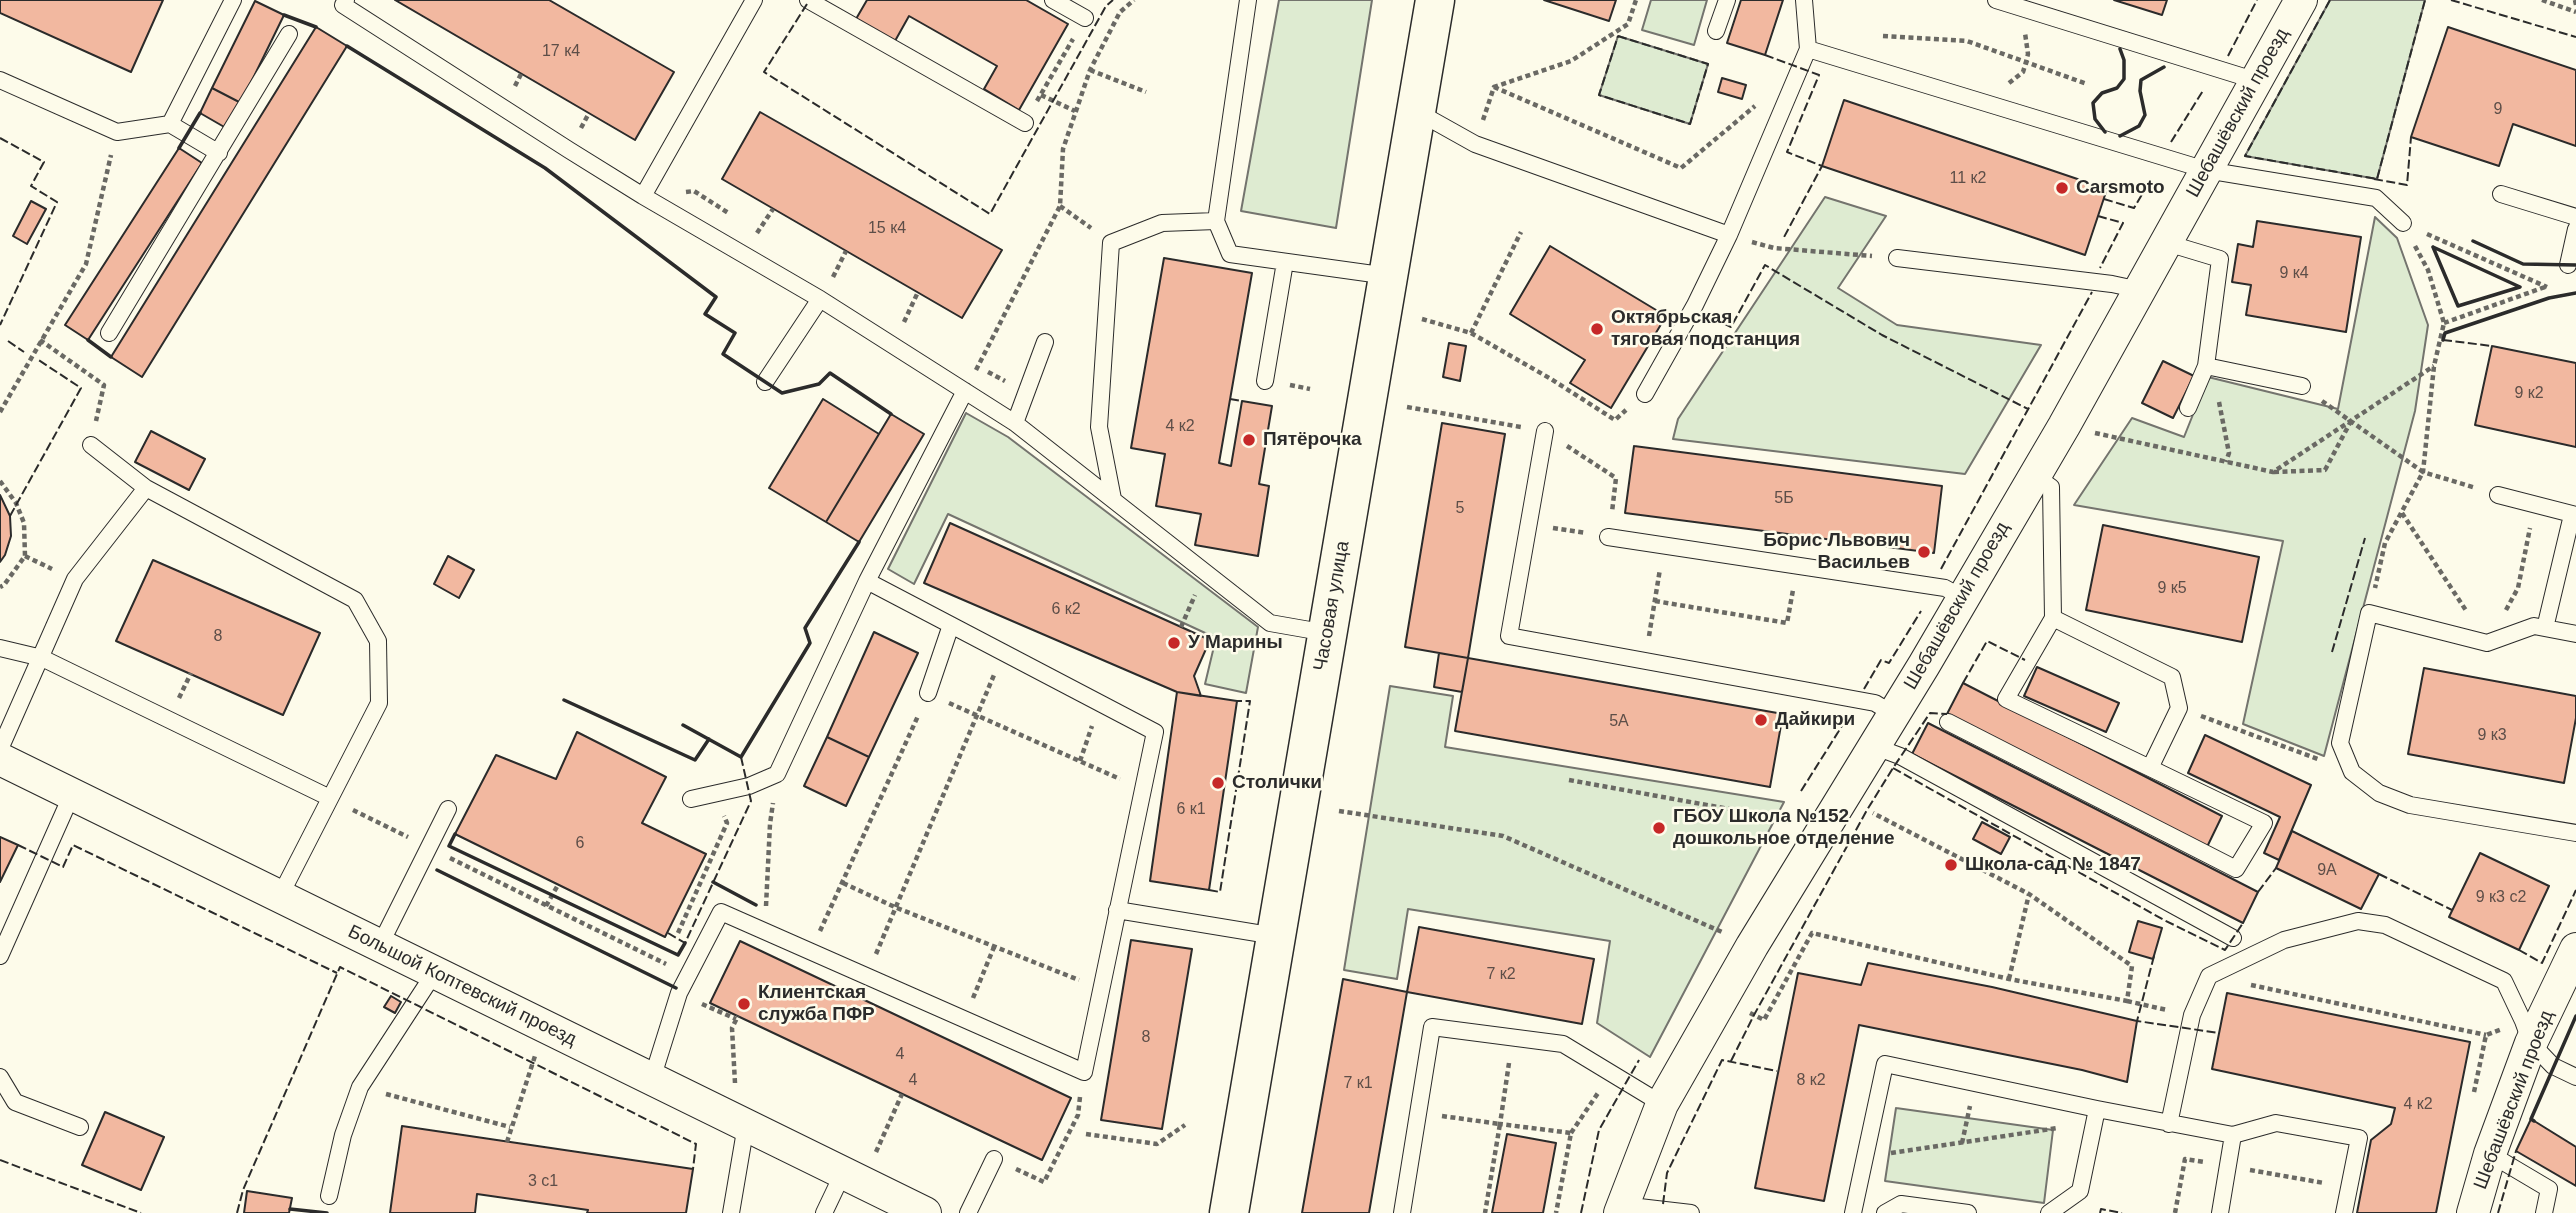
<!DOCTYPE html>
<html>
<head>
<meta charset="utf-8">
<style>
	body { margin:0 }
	canvas { display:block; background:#fdfbea }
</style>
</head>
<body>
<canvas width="2576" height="1213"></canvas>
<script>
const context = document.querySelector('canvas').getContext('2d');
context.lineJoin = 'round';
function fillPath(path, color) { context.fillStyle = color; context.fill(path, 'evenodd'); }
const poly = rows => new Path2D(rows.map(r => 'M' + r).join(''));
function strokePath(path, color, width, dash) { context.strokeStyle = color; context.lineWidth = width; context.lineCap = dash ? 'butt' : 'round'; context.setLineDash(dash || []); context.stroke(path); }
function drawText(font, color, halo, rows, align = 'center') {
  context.font = font + ' Arial,sans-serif'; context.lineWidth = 5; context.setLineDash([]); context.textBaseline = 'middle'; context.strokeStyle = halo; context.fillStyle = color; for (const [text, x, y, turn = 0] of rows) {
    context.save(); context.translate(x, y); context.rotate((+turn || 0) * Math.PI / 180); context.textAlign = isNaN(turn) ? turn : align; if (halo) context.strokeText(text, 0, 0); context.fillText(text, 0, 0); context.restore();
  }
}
const green = poly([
	[1279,0,1372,0,1336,228,1241,211,1279,0],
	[1651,0,1707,0,1694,45,1642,30,1651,0],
	[2330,0,2425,0,2377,179,2245,156,2330,0],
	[1618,36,1708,64,1690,124,1599,95,1618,36],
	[1825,197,1886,216,1838,288,1897,325,2041,345,1965,474,1673,439,1678,419,1825,197],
	[2375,217,2397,238,2428,325,2415,411,2324,756,2243,724,2283,541,2074,505,2132,418,2184,437,2208,377,2338,409,2375,217],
	[966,413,1008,437,1258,627,1246,693,1205,684,1216,638,948,514,914,584,888,569,966,413],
	[1390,686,1453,696,1445,747,1784,802,1650,1057,1597,1023,1610,941,1408,909,1397,979,1344,970,1390,686],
	[1896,1108,2053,1130,2044,1203,1885,1181,1896,1108]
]);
fillPath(green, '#deebd1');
strokePath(green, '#74746e', 2);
const building = poly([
	[0,0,163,0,131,72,0,13,0,0],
	[395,0,549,0,674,72,635,140,395,0],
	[867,0,1026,0,1068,24,1019,110,984,89,997,66,909,16,895,41,856,19,867,0],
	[1544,0,1616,0,1609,21,1544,0],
	[1741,0,1783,0,1765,55,1727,43,1741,0],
	[2114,0,2167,0,2162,15,2114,0],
	[255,1,284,15,241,103,212,88,255,1],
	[316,27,347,46,142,377,111,357,316,27],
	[2448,27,2576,70,2576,146,2513,124,2499,166,2411,137,2448,27],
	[1722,78,1746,85,1742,99,1718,92,1722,78],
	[212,88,241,103,226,128,200,113,212,88],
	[1844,100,2107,189,2085,255,1822,166,1844,100],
	[760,112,1002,250,962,318,722,179,760,112],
	[179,148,202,163,88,340,65,325,179,148],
	[31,201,46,209,27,244,13,236,31,201],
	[2257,221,2361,237,2346,332,2246,315,2251,285,2232,282,2238,244,2253,247,2257,221],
	[1550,246,1666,316,1611,408,1570,383,1585,360,1510,314,1550,246],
	[1164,258,1252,273,1219,463,1231,466,1242,401,1272,406,1259,484,1269,486,1258,556,1195,545,1201,514,1156,506,1165,454,1131,448,1164,258],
	[1449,343,1466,346,1460,381,1443,377,1449,343],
	[2492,346,2576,363,2576,447,2475,425,2492,346],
	[2163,361,2194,376,2173,418,2142,403,2163,361],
	[823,399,879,434,826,522,769,488,823,399],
	[891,414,924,434,859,542,826,522,891,414],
	[1442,423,1505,434,1468,658,1405,647,1442,423],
	[151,431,205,459,189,490,135,462,151,431],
	[1634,446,1942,486,1934,553,1625,513,1634,446],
	[0,495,10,516,11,536,5,555,0,562,0,495],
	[950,523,1210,640,1194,676,1201,696,1177,692,924,583,950,523],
	[2103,525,2259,557,2242,642,2086,610,2103,525],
	[448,556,474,570,459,598,434,584,448,556],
	[153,560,320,633,283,715,116,641,153,560],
	[874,632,918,653,869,757,827,737,874,632],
	[1439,653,1468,658,1462,692,1434,687,1439,653],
	[1468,658,1783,714,1770,787,1455,731,1468,658],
	[2037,667,2119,703,2106,732,2024,696,2037,667],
	[2424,668,2576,696,2576,718,2564,783,2408,754,2424,668],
	[1963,683,2222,816,2207,847,1947,714,1963,683],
	[1177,692,1237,701,1209,890,1150,881,1177,692],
	[1928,723,2258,892,2243,923,1912,754,1928,723],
	[577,732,666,777,642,823,706,854,665,937,455,834,496,755,556,779,577,732],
	[2205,735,2311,785,2279,860,2264,853,2280,817,2188,773,2205,735],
	[827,737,869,757,846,806,804,786,827,737],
	[1982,822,2010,837,2001,854,1973,839,1982,822],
	[2292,831,2379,874,2361,909,2276,868,2292,831],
	[0,837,18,845,0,882,0,837],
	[2480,853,2549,886,2519,950,2449,917,2480,853],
	[2138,921,2162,928,2153,959,2129,952,2138,921],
	[1419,927,1594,959,1582,1024,1407,992,1419,927],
	[1131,940,1192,949,1162,1129,1101,1120,1131,940],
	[740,941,1071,1098,1042,1160,710,1003,740,941],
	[1868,963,1992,987,2137,1021,2127,1082,2082,1070,1859,1025,1824,1201,1755,1188,1798,973,1861,985,1868,963],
	[1343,979,1407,992,1369,1213,1302,1213,1343,979],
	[2227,993,2470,1042,2436,1213,2357,1213,2371,1140,2391,1124,2395,1108,2212,1069,2227,993],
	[391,996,401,1002,395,1013,384,1007,391,996],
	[105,1112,164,1137,141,1190,82,1165,105,1112],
	[2531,1119,2576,1147,2576,1186,2516,1151,2531,1119],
	[402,1126,693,1169,686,1213,587,1213,588,1210,477,1194,475,1213,390,1213,402,1126],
	[1507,1134,1556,1143,1543,1213,1492,1213,1507,1134],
	[247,1191,292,1198,289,1213,244,1213,247,1191]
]);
fillPath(building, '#f2b8a0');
strokePath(building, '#2b2b2b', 2);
const lane = poly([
	[346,0,343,5,569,150,643,196,820,299,1015,423,1270,623,1327,633],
	[808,0,1025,123],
	[1053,0,1085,18],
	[1996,0,2257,81],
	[1716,31,1727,0],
	[1808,49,2206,170,2376,198,2403,223],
	[0,80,117,132,170,124,233,0],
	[1416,111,1475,144,1729,235],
	[170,124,219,153],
	[2501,194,2576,217],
	[643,196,754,0],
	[1216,221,1248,0],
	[2167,243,2220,259,2206,366,2302,386],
	[1897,258,2112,284,2140,290],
	[2568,265,2576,229],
	[109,333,289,34],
	[1265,381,1285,262],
	[765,382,820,299],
	[1645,394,1695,305,1729,235,1808,49,1804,0],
	[2188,408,2206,366],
	[1015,423,1045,342],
	[1545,431,1509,636,1875,703,1893,714],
	[91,445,146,488],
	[2034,475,2051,487,2053,618,2172,677,2179,708,2150,768,2006,699,2053,618],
	[2498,495,2576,515],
	[1113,499,1099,427,1111,243,1162,223,1216,221,1230,254,1388,276],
	[1608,537,1945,588,1963,598],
	[2545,628,2572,515],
	[2576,634,2534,626,2487,643,2369,613,2340,743,2352,772,2379,793,2410,805,2576,833],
	[0,648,42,658,330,798],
	[928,693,951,625],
	[1948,722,2236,869,2264,823,2150,768],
	[1873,746,1900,756,2233,938],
	[0,749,75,579,146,488,355,600,378,641,379,703,280,896],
	[691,799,749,786,777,774,867,581,965,391],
	[1117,910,1275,936],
	[380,945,448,809],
	[0,956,72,794],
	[0,1077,15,1102,80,1127],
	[652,1079,679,993,721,912,1084,1072,1155,732,867,581],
	[2169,1124,2192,1015,2209,976,2284,940,2358,921,2385,925,2504,981,2523,1021,2531,1043,2553,1066,2576,1077],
	[2490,1154,2549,1189,2544,1213],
	[329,1196,343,1135,360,1087,435,972],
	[1622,1205,1691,1213],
	[731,1213,746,1125],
	[824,1213,843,1173],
	[968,1213,994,1159],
	[1402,1213,1432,1027,1563,1044,1662,1104],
	[1853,1213,1885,1064,2097,1109,2233,1135,2276,1123,2359,1138,2344,1213],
	[1885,1213,1901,1204,1968,1213],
	[2049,1213,2080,1191,2097,1109],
	[2220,1213,2233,1135]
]);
const street = poly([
	[0,759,925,1213],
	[1620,1213,1662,1104,1752,946,1924,665,2064,426,2301,0],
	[2473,1213,2490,1154,2531,1043,2576,949]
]);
const secondary = poly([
	[1229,1213,1435,0]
]);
strokePath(lane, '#2b2b2b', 18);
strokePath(street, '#2b2b2b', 34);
strokePath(secondary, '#2b2b2b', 41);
strokePath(poly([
	[2542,0,2576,12],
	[2575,0,2576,5],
	[1883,36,1967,41,2087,84],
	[1090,70,1146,92],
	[2009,83,2023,72,2026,62,2028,54,2025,33],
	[515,86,521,74],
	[1494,87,1681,168,1755,106],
	[1041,95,1075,111],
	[1037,101,1073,39],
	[1483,120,1494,87,1571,61,1628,24,1636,0],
	[581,128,589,113],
	[686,192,694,191,730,214],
	[1060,206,1091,228],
	[757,233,773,209],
	[2427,234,2547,287],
	[1752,242,1774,248,1872,256],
	[2415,246,2428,270,2444,323,2434,366,2423,472,2476,488],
	[833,277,846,251],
	[1422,319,1471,333,1551,379,1615,420,1626,410],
	[904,322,918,292],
	[2444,323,2545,287],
	[1471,333,1521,232],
	[40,340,104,385,96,421],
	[976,370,1060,206,1063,149,1090,70,1120,12,1134,0],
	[988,372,1005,381],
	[1290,385,1310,389],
	[2322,401,2423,472,2385,543,2375,588],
	[2219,402,2229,453,2226,462],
	[1407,407,1521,427],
	[0,412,86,264,111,155],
	[2095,433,2273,472,2434,366],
	[1567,446,1616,478,1612,512],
	[2274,472,2325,470,2351,421],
	[0,481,16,503,24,523,25,556,4,585,0,587],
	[2402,513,2467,612],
	[1553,528,1586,533],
	[25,556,52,569],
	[1655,601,1787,623,1793,590],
	[2506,610,2518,588,2530,528],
	[1181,627,1195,595],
	[1649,636,1660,569],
	[179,698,191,673],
	[949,703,1120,779],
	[2201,716,2318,759],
	[1080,761,1092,726],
	[1569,780,1784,819,1790,822],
	[353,810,408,837],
	[1339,811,1503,836,1722,932],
	[450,858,666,964],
	[843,883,897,908,1079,980],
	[546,906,558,885],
	[766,906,770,824,773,803],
	[820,931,918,716],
	[678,933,727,823,724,816],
	[876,954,994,675],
	[2009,979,2029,894],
	[2251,985,2486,1035],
	[973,998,994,947],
	[2127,1001,2167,1010],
	[702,1004,736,1019],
	[1750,1013,1764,1020,1812,933,2009,979,2127,1001,2132,966,2029,894,1873,813],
	[1509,1063,1500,1124,1571,1133,1556,1213],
	[735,1083,732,1028,738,1016],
	[2474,1092,2486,1035,2502,1029],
	[386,1094,510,1127],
	[1442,1116,1500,1124,1485,1213],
	[1571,1133,1598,1093],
	[1086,1134,1157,1144,1185,1125],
	[507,1142,535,1056],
	[1962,1143,1970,1106],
	[876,1152,902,1094],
	[1891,1153,2058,1128],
	[1016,1169,1044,1182,1078,1115,1080,1097],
	[2250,1170,2324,1183],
	[2175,1213,2185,1159,2204,1162]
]), '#6a6964', 4.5, [5, 3.5]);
strokePath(lane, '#fdfbea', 16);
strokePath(street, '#fdfbea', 32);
strokePath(secondary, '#fdfbea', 38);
strokePath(poly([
	[2330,0,2245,156,2377,179,2425,0],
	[2451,0,2576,37],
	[807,4,764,72,990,214,1106,6,1113,0],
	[1618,36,1708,64,1690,124,1599,95,1618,36],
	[1765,55,1819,75,1787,152,1822,166,1783,239],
	[2228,56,2257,0],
	[0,138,44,162,31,186,57,202,0,325],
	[2171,142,2204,89],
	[2374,179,2407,185,2411,137],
	[2104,199,2134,208,2148,184],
	[2098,216,2123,223,2100,268],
	[1723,323,1731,327,1765,265,1882,335,2028,409],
	[2443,340,2492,346],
	[8,341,24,352],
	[1230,399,1242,401],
	[10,516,81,388,37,359],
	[1941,569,2092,292],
	[2332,652,2365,538],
	[1963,683,1987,641,2025,660],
	[1864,689,1881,660,1889,663,1921,611],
	[1893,768,2164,920,2225,950,2243,923],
	[1801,791,1847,718],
	[18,845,63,867,73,845,337,973],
	[2379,874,2452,910],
	[1209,890,1220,892,1250,701,1237,701],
	[2258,892,2276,868],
	[668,933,685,943,751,801,741,757],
	[2519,950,2542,963,2576,890],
	[2154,956,2137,1021,2219,1033],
	[1731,1061,1754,1015,1867,810,1893,768,1930,713,1947,714],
	[0,1160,141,1213],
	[1663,1204,1667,1173,1722,1060,1777,1071],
	[237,1213,243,1190,340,967,696,1144,693,1169],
	[1581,1213,1599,1130,1639,1060],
	[2100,1213,2101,1209,2122,1213],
	[2498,1213,2516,1151]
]), '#2b2b2b', 2, [9, 3.5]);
strokePath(poly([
	[284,15,316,27],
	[347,46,545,168,716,297,705,314,735,333,723,354,782,393,819,384,830,373,891,414],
	[2105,132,2095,119,2093,103,2102,93,2117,88,2124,79,2124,60,2120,49],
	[2120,136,2139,126,2145,115,2140,91,2141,80,2164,67],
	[179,148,200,113],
	[2473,241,2523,264,2576,265],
	[2433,247,2520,287,2458,306,2433,247],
	[88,340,111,357],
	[2443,340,2445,333,2549,298,2576,293],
	[564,700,695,760,709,739],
	[683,725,741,757,810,643,805,628,859,542],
	[455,834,449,846,678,955,685,943],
	[437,870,676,988],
	[713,882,756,905],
	[2534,1121,2531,1119,2576,1016],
	[290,1209,327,1213]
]), '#2b2b2b', 3.5);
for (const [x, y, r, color] of [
	[2062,188,7,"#c62828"],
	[1597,329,7,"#c62828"],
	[1249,440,7,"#c62828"],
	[1924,552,7,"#c62828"],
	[1174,643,7,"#c62828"],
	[1761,720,7,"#c62828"],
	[1218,783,7,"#c62828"],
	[1659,828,7,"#c62828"],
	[1951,865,7,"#c62828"],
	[744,1004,7,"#c62828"]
]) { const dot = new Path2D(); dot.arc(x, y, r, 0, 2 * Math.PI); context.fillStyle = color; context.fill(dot); strokePath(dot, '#fdfbea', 2.5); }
drawText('16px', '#5d4e48', null, [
	["17 к4",561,52],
	["9",2498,110],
	["11 к2",1968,179],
	["15 к4",887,229],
	["9 к4",2294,274],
	["9 к2",2529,394],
	["4 к2",1180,427],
	["5Б",1784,499],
	["5",1460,509],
	["9 к5",2172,589],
	["6 к2",1066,610],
	["8",218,637],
	["5А",1619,722],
	["9 к3",2492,736],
	["6 к1",1191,810],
	["6",580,844],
	["9А",2327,871],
	["9 к3 с2",2501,898],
	["7 к2",1501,975],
	["8",1146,1038],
	["4",900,1055],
	["4",913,1081],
	["8 к2",1811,1081],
	["7 к1",1358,1084],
	["4 к2",2418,1105],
	["3 с1",543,1182]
]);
drawText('19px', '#2b2b2b', '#fdfbea', [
	["Шебашёвский проезд",2238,113,-61],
	["Часовая улица",1332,606,-80],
	["Шебашёвский проезд",1957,606,-60],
	["Большой Коптевский проезд",462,986,26],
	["Шебашёвский проезд",2514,1100,-69]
]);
drawText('bold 19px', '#2b2b2b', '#fdfbea', [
	["Carsmoto",2076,188],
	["Октябрьская",1611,318],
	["тяговая подстанция",1611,340],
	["Пятёрочка",1263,440],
	["Борис Львович",1910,541,"right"],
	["Васильев",1910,563,"right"],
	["У Марины",1188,643],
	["Дайкири",1775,720],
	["Столички",1232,783],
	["ГБОУ Школа №152",1673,817],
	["дошкольное отделение",1673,839],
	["Школа-сад № 1847",1965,865],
	["Клиентская",758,993],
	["служба ПФР",758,1015]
], 'left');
</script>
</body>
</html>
